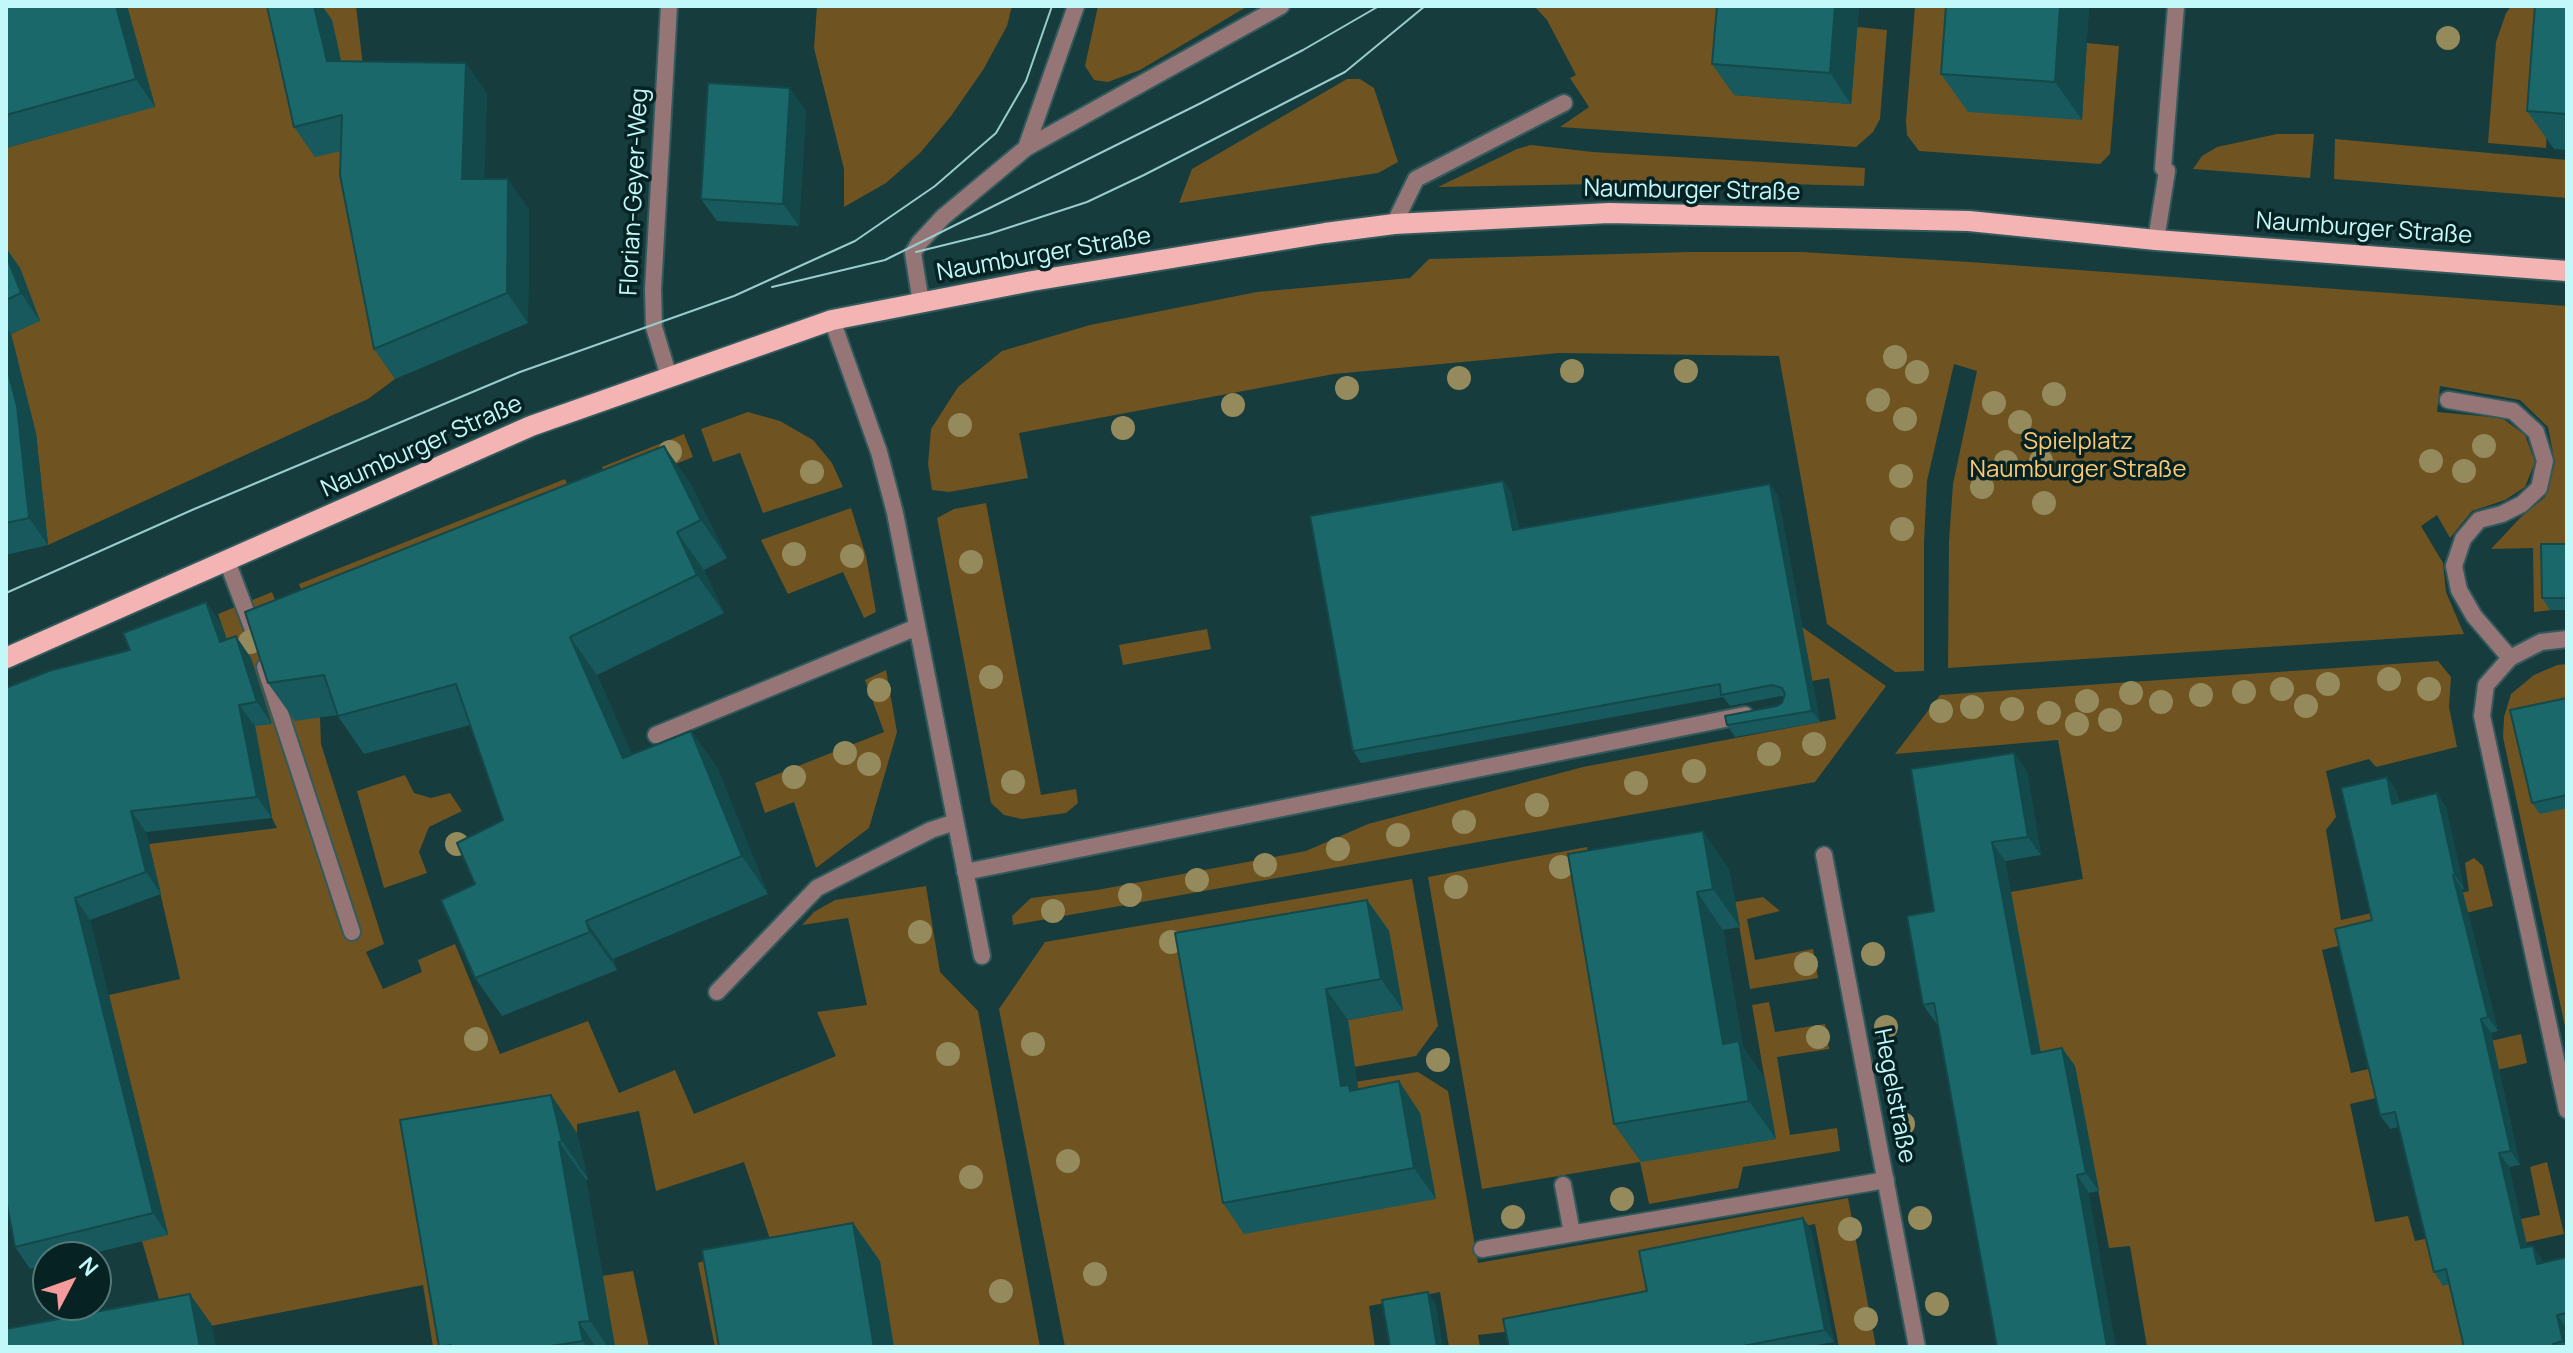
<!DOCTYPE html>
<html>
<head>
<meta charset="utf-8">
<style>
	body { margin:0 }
	#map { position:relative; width:2573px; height:1353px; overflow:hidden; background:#163c3e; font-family:Manrope,sans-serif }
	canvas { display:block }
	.frame { position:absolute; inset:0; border:8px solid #c3f8fa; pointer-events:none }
	.north { position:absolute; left:32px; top:1241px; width:80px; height:80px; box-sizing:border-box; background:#072223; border:2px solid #527879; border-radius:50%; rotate:49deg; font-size:22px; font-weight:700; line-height:32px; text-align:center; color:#c3f8fa }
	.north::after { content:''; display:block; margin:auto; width:28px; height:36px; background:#f59b9b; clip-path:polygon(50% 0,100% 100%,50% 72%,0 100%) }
</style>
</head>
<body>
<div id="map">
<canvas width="2573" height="1353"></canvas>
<div class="frame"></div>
<div class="north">N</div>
</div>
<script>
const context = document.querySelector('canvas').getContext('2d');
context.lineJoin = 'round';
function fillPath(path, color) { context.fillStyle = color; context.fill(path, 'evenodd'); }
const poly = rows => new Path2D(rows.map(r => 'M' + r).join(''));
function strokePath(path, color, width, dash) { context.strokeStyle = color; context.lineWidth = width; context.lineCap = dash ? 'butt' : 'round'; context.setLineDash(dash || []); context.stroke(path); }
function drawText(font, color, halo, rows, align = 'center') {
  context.font = font + ' Manrope,sans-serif'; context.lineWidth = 7; context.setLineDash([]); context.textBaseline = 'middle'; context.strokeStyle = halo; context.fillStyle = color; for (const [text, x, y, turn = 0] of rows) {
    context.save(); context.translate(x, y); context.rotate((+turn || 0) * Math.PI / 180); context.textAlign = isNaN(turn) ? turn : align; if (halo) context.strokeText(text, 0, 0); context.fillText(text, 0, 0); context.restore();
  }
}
fillPath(poly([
	[127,6,356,6,366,92,361,205,395,379,368,399,48,545,36,434,11,334,40,320,6,274,6,148,155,106],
	[817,6,1012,6,1007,26,983,70,951,116,920,153,886,183,844,207,844,169,814,48],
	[1098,6,1248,6,1140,70,1108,82,1094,80,1085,66],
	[1534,6,1741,6,1734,95,1851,104,1857,27,1887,30,1880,119,1873,132,1856,147,1560,127,1589,107,1570,78,1576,75,1547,20],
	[1915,6,1975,6,2081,120,2087,43,2119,46,2110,154,2100,164,1919,151,1907,135,1906,121],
	[2511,6,2554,6,2546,148,2488,143,2496,42,2506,13],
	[1347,79,1360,79,1374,88,1398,162,1378,173,1179,203,1192,169],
	[2277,134,2314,134,2310,178,2193,169,2202,156,2217,147],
	[2335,139,2567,160,2567,198,2334,179],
	[1531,145,1593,152,1865,168,1864,186,1706,182,1438,187,1517,149],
	[1690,252,1801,252,1970,262,2567,306,2567,555,2549,556,2551,610,2534,612,2533,548,2491,549,2520,518,2545,497,2555,463,2548,427,2520,400,2440,386,2437,412,2502,418,2525,435,2535,462,2525,487,2505,500,2472,511,2450,538,2437,515,2421,526,2443,563,2446,592,2464,634,1948,668,1949,541,1953,484,1977,371,1954,364,1927,481,1924,542,1924,671,1895,672,1827,624,1779,356,1559,353,1334,374,1019,433,1028,478,949,492,932,490,928,464,931,429,958,387,1002,351,1090,325,1257,292,1410,278,1429,259],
	[748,412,780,421,813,440,832,463,843,487,763,513,740,453,713,462,701,429],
	[684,434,693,457,611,490,602,467],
	[565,479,576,505,309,611,299,584],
	[986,503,1041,795,1076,789,1078,803,1066,813,1022,819,1004,815,991,803,937,518,954,509],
	[851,508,866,556,876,612,864,618,843,572,788,594,761,540],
	[272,592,320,718,321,744,384,944,366,952,383,989,422,972,418,960,455,944,500,1054,588,1021,619,1093,675,1070,694,1114,836,1056,817,1012,867,1005,848,918,802,925,814,912,835,900,926,886,940,972,978,1011,1040,1347,715,1347,698,1263,770,1239,744,1162,656,1191,639,1111,577,1124,577,1133,427,1158,459,1347,433,1347,423,1285,169,1334,142,1241,168,1234,109,995,180,979,149,844,277,828,272,818,251,708,218,614],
	[1802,627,1886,686,1815,782,1013,925,1012,916,1031,898,1097,890,1306,851,1368,824,1583,767,1836,719,1829,678,1812,681],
	[1207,629,1211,649,1123,665,1119,645],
	[2438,661,2451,677,2449,707,2457,747,2376,767,2369,759,2326,771,2336,817,2326,830,2341,920,2469,891,2465,863,2474,858,2483,866,2493,906,2322,950,2351,1073,2521,1034,2527,1063,2350,1104,2375,1222,2408,1216,2415,1241,2540,1215,2530,1167,2547,1162,2564,1234,2438,1262,2455,1283,2470,1347,2147,1347,2130,1246,2109,1248,2075,1067,2044,1072,2011,892,2083,879,2058,740,1895,754,1940,695],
	[2567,664,2567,1036,2503,737,2504,717,2511,694,2534,675,2557,665],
	[886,670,897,732,869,828,816,868,794,802,765,813,755,783,884,732,865,680],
	[405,775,414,793,431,798,450,793,462,811,429,827,419,852,427,873,384,888,357,791],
	[1587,847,1641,1161,1775,1139,1752,1005,1769,1002,1775,1032,1825,1024,1829,1049,1777,1057,1790,1135,1837,1128,1840,1151,1743,1167,1738,1188,1649,1204,1640,1162,1482,1189,1428,877],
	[1412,879,1438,1026,1416,1056,1320,1073,1348,1020,1403,1010,1197,964,1323,1087,1418,1072,1448,1091,1478,1263,1848,1198,1876,1347,1839,1347,1815,1224,1646,1256,1664,1345,1513,1331,1478,1335,1480,1347,1449,1347,1440,1292,1369,1306,1375,1347,1065,1347,999,1009,1045,942],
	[1763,897,1780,911,1747,919,1755,960,1813,949,1818,978,1750,989,1735,902],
	[633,1271,649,1347,615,1347,602,1276]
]), '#6f5321');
const service = poly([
	[1026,148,1076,6],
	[1394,224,1416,179,1564,103],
	[2156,240,2167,171,2163,168,2176,6],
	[921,303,913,253,919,243,943,217,1026,148,1281,6],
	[832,320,879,452,895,513,982,956],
	[2448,400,2513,411,2536,432,2545,461,2539,488,2522,504,2502,514,2479,520,2463,539,2454,566,2459,590,2474,616,2510,658],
	[227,561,253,630],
	[265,667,352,932],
	[656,735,917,627],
	[965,872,1745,715],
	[717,992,817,888,931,830,955,822],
	[1563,1185,1572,1233],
	[1482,1249,1886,1180]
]);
const minor = poly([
	[669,377,654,327,653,289,669,6],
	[2567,639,2541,642,2510,658,2486,685,2482,716,2567,1110],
	[1824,855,1917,1347]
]);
const primary = poly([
	[6,658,531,426,832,320,1032,281,1325,233,1394,224,1609,213,1969,221,2156,240,2567,271]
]);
strokePath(service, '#325a5c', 20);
strokePath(minor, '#325a5c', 20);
strokePath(primary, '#325a5c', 24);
strokePath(service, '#957575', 16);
strokePath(minor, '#957575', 16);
strokePath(primary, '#f4b4b3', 20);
strokePath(poly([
	[916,252,989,234,1087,202,1144,175,1345,72,1425,6],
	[772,287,885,260,1201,103,1303,50,1379,6],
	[6,593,192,510,520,372,734,296,855,241,935,186,996,133,1026,81,1052,6]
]), '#9accce', 2);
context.fillStyle = '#948a5b';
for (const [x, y] of [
	[2448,38],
	[1895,357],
	[1572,371],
	[1686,371],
	[1917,372],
	[1459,378],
	[1347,388],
	[2054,394],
	[1878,400],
	[1994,403],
	[1233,405],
	[1905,419],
	[2020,422],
	[960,425],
	[1123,428],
	[2484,446],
	[670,452],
	[2041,461],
	[2431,461],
	[2006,462],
	[2464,471],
	[812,472],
	[1901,476],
	[1982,487],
	[2044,503],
	[1902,529],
	[794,554],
	[852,556],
	[971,562],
	[250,642],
	[991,677],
	[2389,679],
	[2328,684],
	[2282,689],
	[2429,689],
	[879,690],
	[2244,692],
	[2131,693],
	[2201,695],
	[2087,701],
	[2161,702],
	[2306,706],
	[1972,707],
	[2012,709],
	[1941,711],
	[2049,713],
	[2110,720],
	[2077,724],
	[1814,744],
	[845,753],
	[1769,754],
	[869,764],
	[1694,771],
	[794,777],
	[1013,782],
	[1636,783],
	[1537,805],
	[1464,822],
	[1398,835],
	[457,844],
	[1338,849],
	[1265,865],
	[1561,867],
	[1197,880],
	[1456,887],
	[1130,895],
	[1053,911],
	[920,932],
	[1171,942],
	[1873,954],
	[1806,964],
	[1886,1027],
	[1818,1037],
	[476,1039],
	[1033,1044],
	[948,1054],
	[1438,1060],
	[1903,1124],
	[1068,1161],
	[971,1177],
	[1622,1199],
	[1513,1217],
	[1920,1218],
	[1850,1229],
	[1095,1274],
	[1001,1291],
	[1937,1304],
	[1866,1319]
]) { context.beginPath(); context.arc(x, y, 12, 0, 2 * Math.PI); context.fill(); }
fillPath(poly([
	[6,6,127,6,155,107,6,148],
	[267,6,322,6,332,20,341,62,487,93,484,179,529,210,528,323,395,379,374,349,341,151,315,157,294,127],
	[1859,6,1851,104,1734,95,1712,64],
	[1946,6,2089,6,2082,120,1968,112,1941,74],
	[2567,6,2567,150,2554,149,2527,111],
	[806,110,799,226,717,221,701,199],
	[6,248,20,268,40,321,11,334,36,434,48,545,6,555],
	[1503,481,1511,492,1519,529,1778,496,1820,722,1735,737,1727,725,1777,706,1782,703,1784,697,1781,696,1730,706,1723,697,1361,763,1353,751],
	[691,484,727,558,704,570,724,613,597,675,632,755,691,731,718,769,768,894,613,959,617,970,502,1016,475,978,475,884,503,820,470,725,364,754,337,715,295,721,268,683],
	[2567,544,2567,610,2550,610,2542,598],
	[206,602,221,624,227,640,251,658,272,724,255,726,272,818,146,832,161,894,90,920,168,1235,78,1257,48,1257,48,1264,30,1269,15,1247,6,1199,130,650],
	[2567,698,2567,808,2540,814,2532,803],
	[2014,753,2027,771,2041,855,2005,861,2041,1052,2062,1048,2075,1066,2099,1191,2089,1193,1936,1023,1923,1005],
	[2387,777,2396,790,2399,802,2437,793,2446,807,2464,889,2462,889,2498,1031,2491,1033,2520,1165,2509,1167,2527,1247,2533,1246,2543,1263,2567,1257,2567,1347,2464,1347,2449,1284,2443,1286,2434,1272,2399,1127,2390,1129,2380,1115,2372,920],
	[1568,854,1729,869,1740,927,1723,930,1743,1047,1765,1079,1776,1139,1641,1162,1614,1124],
	[1367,900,1389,931,1403,1010,1348,1020,1358,1089,1420,1113,1436,1199,1244,1234,1223,1203],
	[551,1095,577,1133,588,1179,586,1180,615,1347,439,1347],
	[1811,1229,1834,1342,1806,1347,1509,1347,1647,1291]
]), '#17595c');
fillPath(poly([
	[116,6,127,6,155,107,136,79],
	[314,6,322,6,332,20,348,92,327,61],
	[1835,6,1859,6,1851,104,1830,73],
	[2060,6,2089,6,2082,120,2055,82],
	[466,63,487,93,483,209,462,179],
	[790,88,806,110,799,226,783,204],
	[508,179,529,210,528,323,507,293],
	[6,248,20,268,40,321,21,293,6,255],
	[6,327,11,334,36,434,48,545,29,518,6,364],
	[664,446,691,484,727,558,701,520],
	[1503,481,1511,492,1521,542,1513,530],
	[1770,484,1778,496,1820,722,1812,711],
	[677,532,704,570,724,613,697,575],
	[206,602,221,624,235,664,220,642],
	[236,636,251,658,272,724,257,702],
	[570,637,597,675,650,796,623,758],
	[239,705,255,726,272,818,257,797],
	[691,731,718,769,768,894,742,856],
	[2014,753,2027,771,2041,855,2028,837],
	[2387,777,2396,790,2402,818,2392,804],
	[2437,793,2446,807,2464,889,2455,875],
	[131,811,146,832,161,894,146,872],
	[1703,831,1729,869,1740,927,1713,889],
	[1992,842,2005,861,2044,1072,2032,1054],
	[2453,875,2462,889,2498,1031,2488,1017],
	[1697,892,1723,930,1743,1047,1765,1079,1776,1139,1749,1101,1723,1044],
	[75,898,90,920,168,1235,153,1213],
	[1367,900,1389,931,1403,1010,1381,979],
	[586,921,613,959,617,970,590,932],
	[1326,989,1348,1020,1360,1101,1341,1086],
	[2481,1019,2491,1033,2520,1165,2511,1151],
	[2062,1048,2075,1066,2099,1191,2086,1173],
	[1399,1081,1420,1113,1436,1199,1414,1168],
	[551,1095,577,1133,588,1179,562,1141],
	[559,1142,586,1180,615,1347,608,1347,590,1321],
	[2499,1153,2509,1167,2531,1262,2521,1248],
	[2077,1175,2089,1193,2116,1347,2107,1347],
	[1803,1218,1811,1229,1834,1342,1825,1330],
	[853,1223,880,1261,894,1347,874,1347],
	[2533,1246,2542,1260,2547,1278,2537,1264],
	[1428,1292,1436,1304,1443,1347,1437,1347],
	[190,1294,212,1325,216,1347,200,1347],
	[2557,1315,2567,1329,2567,1347,2563,1341],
	[579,1322,596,1347,587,1347,583,1341]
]), '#13494b');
const building = poly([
	[6,6,116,6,136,79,6,115,6,6],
	[267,6,314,6,327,61,466,63,462,179,508,179,507,293,374,349,340,175,342,115,294,127,267,6],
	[1717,6,1835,6,1830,73,1712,64,1717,6],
	[1946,6,2060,6,2055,82,1941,74,1946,6],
	[2535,6,2567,6,2567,114,2527,111,2535,6],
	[708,83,790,88,783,204,701,199,708,83],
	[6,255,21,293,6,300,6,255],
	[6,364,17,406,29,518,6,523,6,364],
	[664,446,701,520,677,532,697,575,570,637,623,758,691,731,742,856,586,921,590,932,475,978,441,900,475,884,457,843,503,820,456,684,338,716,324,675,268,683,245,612,664,446],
	[1503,481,1513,530,1770,484,1812,711,1727,725,1725,716,1777,706,1782,703,1785,694,1782,688,1772,685,1721,695,1720,684,1353,751,1310,516,1503,481],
	[2541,544,2567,544,2567,598,2542,598,2541,544],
	[206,602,220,642,236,636,257,702,239,705,257,797,131,811,146,872,75,898,153,1213,15,1247,6,1199,6,688,49,671,130,650,123,633,206,602],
	[2567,698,2567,795,2532,803,2510,710,2567,698],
	[2014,753,2028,837,1992,842,2032,1054,2062,1048,2086,1173,2077,1175,2107,1347,1997,1347,1934,1003,1923,1005,1907,916,1934,911,1911,769,2014,753],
	[2387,777,2392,804,2437,793,2455,875,2453,875,2488,1017,2481,1019,2511,1151,2499,1153,2521,1248,2533,1246,2537,1264,2567,1257,2567,1313,2557,1315,2563,1341,2553,1344,2554,1347,2464,1347,2446,1269,2434,1272,2395,1112,2380,1115,2335,929,2372,920,2341,788,2387,777],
	[1703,831,1713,889,1697,892,1723,1044,1739,1041,1749,1101,1614,1124,1568,854,1703,831],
	[1367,900,1381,979,1326,989,1341,1086,1349,1085,1350,1091,1399,1081,1414,1168,1223,1203,1175,933,1367,900],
	[551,1095,562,1141,559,1142,590,1321,579,1322,583,1341,544,1347,451,1347,451,1345,439,1347,400,1120,551,1095],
	[1803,1218,1825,1330,1738,1347,1509,1347,1503,1319,1647,1291,1639,1251,1803,1218],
	[853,1223,874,1347,719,1347,702,1250,853,1223],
	[1428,1292,1437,1347,1390,1347,1382,1300,1428,1292],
	[190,1294,200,1347,6,1347,6,1329,190,1294]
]);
fillPath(building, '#1b686b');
strokePath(building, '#13494b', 2);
drawText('24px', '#c3f8fa', '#072223', [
	["Naumburger Straße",1692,191,1],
	["Florian-Geyer-Weg",635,192,-87],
	["Naumburger Straße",2364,229,4],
	["Naumburger Straße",1044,255,-10],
	["Naumburger Straße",422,447,-24],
	["Hegelstraße",1894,1096,79]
]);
drawText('24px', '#fcc972', '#072223', [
	["Spielplatz",2078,442],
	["Naumburger Straße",2078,470]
]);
</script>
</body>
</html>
